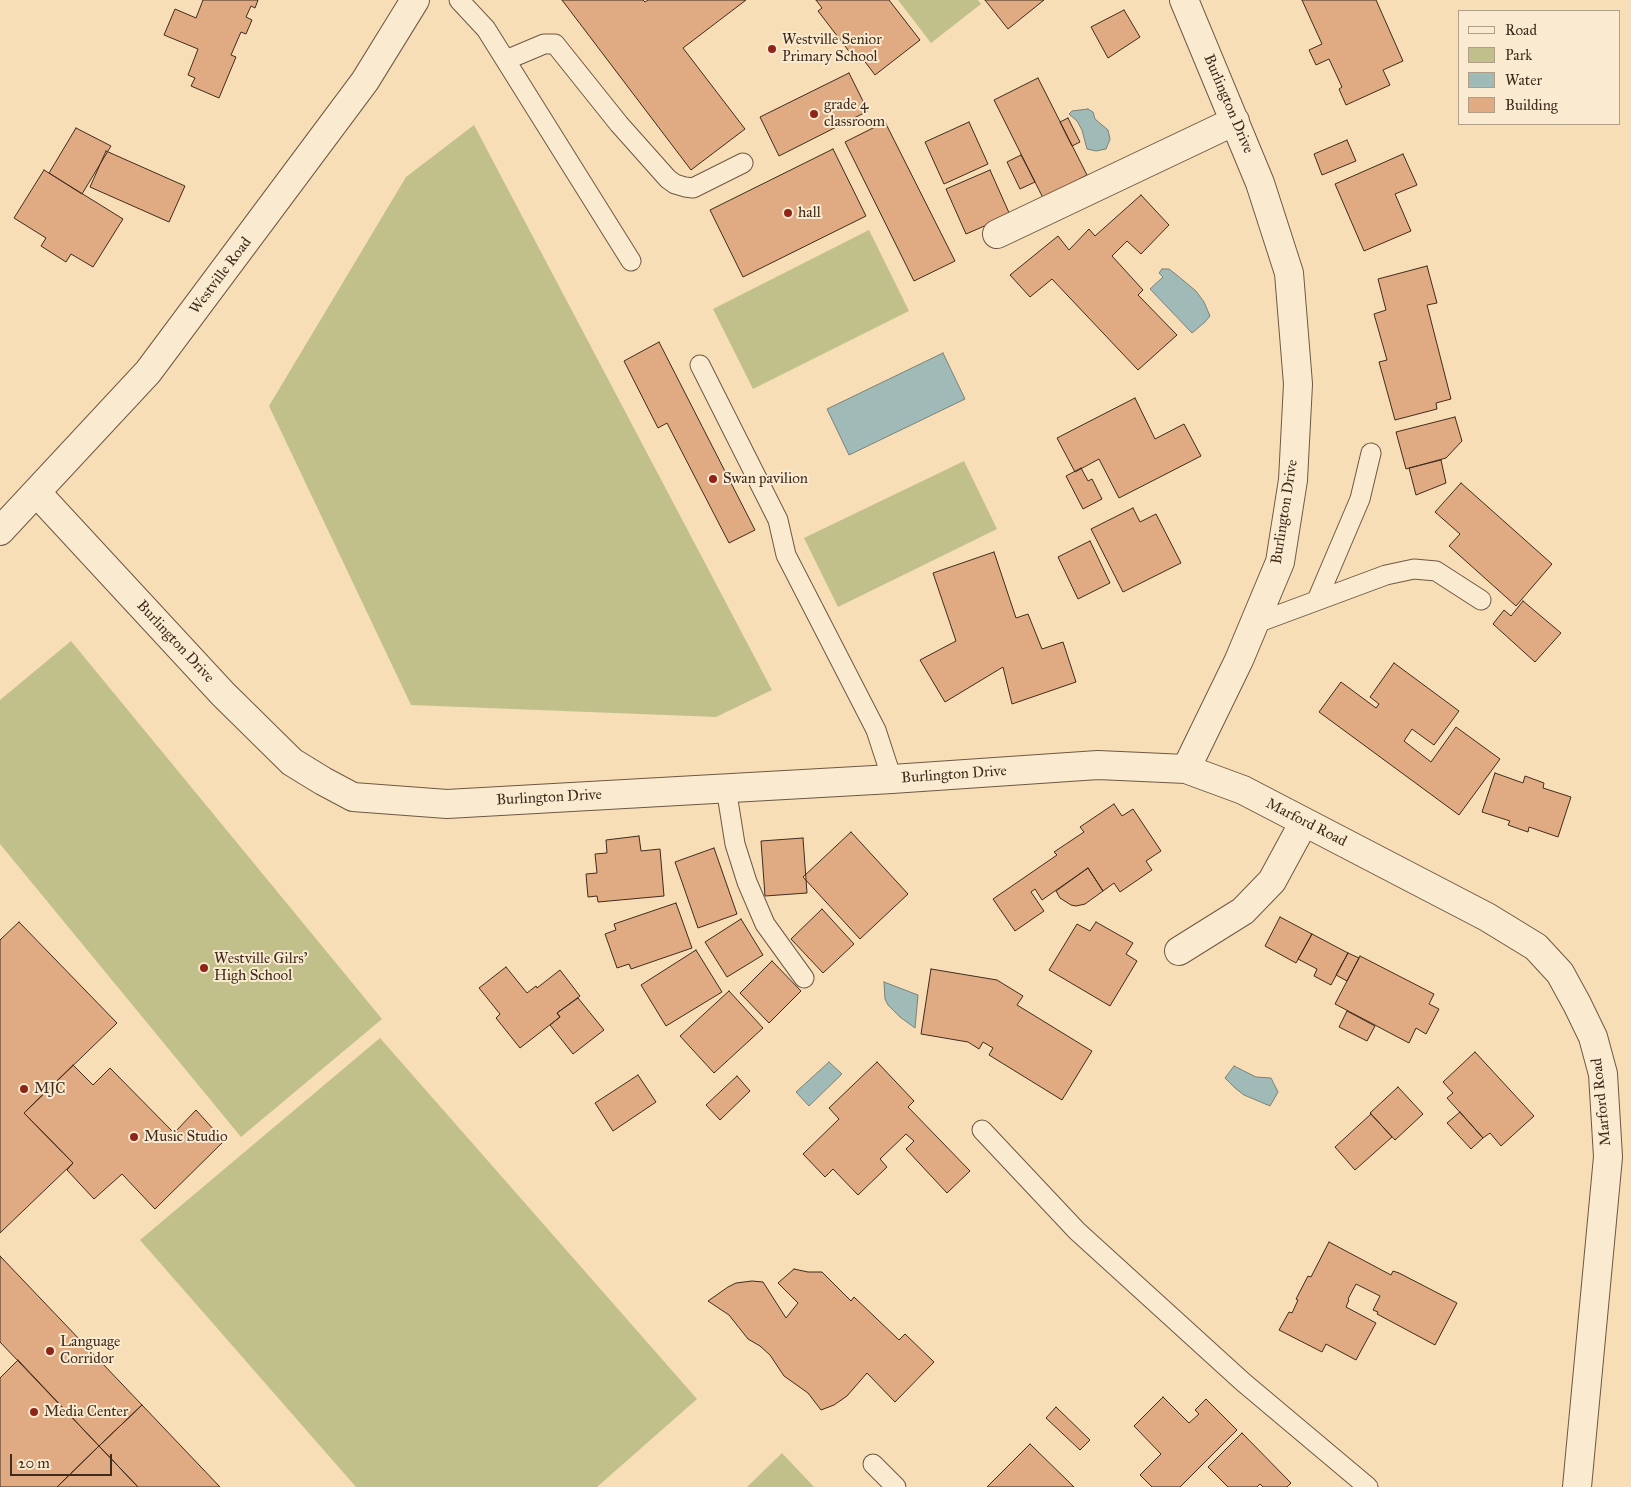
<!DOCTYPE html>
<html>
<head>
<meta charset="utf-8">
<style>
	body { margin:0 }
	#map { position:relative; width:1631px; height:1487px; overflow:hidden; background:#f7deb6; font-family:"IM FELL Great Primer",serif }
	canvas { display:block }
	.legend { position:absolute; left:1458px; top:10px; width:162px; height:115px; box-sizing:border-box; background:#faead0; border:1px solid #b09e88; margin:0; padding:6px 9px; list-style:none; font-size:15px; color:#402b1d }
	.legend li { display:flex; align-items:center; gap:10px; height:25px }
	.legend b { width:25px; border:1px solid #b09e88 }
	.scale { position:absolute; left:10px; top:1454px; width:102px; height:22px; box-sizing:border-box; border:2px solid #402b1d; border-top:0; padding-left:6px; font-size:15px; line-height:18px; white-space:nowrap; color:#402b1d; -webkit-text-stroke:4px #faead0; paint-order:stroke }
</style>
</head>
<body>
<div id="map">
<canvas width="1631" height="1487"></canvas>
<ul class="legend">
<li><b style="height:6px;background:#faead0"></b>Road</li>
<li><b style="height:14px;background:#c1c08b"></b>Park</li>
<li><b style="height:14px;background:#a0bab7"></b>Water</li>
<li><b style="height:14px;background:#e0aa82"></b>Building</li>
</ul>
<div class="scale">20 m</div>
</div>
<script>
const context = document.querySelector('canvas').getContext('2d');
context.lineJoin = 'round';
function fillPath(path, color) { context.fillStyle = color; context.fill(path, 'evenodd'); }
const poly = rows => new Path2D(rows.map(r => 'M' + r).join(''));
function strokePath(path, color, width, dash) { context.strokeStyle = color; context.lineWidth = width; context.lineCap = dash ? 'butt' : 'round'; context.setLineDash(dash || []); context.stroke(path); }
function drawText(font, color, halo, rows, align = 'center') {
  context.font = font + ' "IM FELL Great Primer",serif'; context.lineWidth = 4; context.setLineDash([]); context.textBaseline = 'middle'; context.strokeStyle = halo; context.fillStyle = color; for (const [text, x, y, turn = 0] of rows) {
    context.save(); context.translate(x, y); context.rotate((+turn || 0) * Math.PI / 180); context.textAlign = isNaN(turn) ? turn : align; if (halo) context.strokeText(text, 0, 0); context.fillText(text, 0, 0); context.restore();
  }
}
fillPath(poly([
	[898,0,978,0,981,4,931,43],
	[474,125,772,690,716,717,411,705,269,406,406,177],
	[869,230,909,311,753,389,713,309],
	[964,461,997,529,838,607,804,538],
	[71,641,382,1019,241,1137,0,844,0,700],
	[380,1038,697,1399,597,1487,356,1487,140,1240],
	[782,1453,814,1487,747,1487]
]), '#c1c08b');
const water = poly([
	[1088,109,1093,112,1095,119,1108,130,1110,139,1106,149,1096,151,1087,149,1082,130,1077,121,1069,114,1072,111,1088,109],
	[1162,269,1169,269,1178,276,1196,291,1204,302,1210,316,1205,322,1192,333,1150,289,1163,277,1159,273,1162,269],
	[943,353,965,399,849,455,827,409,943,353],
	[884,982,918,995,915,1028,900,1017,888,1005,885,999,884,982],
	[829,1062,842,1074,809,1106,796,1092,829,1062],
	[1234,1066,1256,1077,1271,1078,1278,1092,1270,1106,1244,1095,1235,1088,1225,1078,1234,1066]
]);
fillPath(water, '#a0bab7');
strokePath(water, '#7a8179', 1);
const building = poly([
	[203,0,258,0,255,8,251,6,246,17,252,20,246,34,241,32,231,55,236,57,219,98,191,86,195,78,188,75,198,49,164,35,175,9,196,18,203,0],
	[562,0,643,0,645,2,648,0,746,0,683,48,745,129,691,170,562,0],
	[816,0,889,0,920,40,875,75,863,59,858,63,818,11,822,8,816,0],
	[985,0,1044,0,1008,29,985,0],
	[1302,0,1376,0,1403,61,1383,70,1390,85,1346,105,1339,89,1342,87,1329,59,1316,65,1309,50,1322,44,1302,0],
	[1124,10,1140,37,1108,58,1091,27,1124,10],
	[849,73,868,111,779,156,760,117,849,73],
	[1038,78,1087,175,1043,198,994,100,1038,78],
	[1068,118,1080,142,1072,146,1060,122,1068,118],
	[885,122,955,261,914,281,845,142,885,122],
	[969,122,988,164,944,184,925,142,969,122],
	[76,128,111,146,82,194,49,173,76,128],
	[1347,140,1356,161,1322,175,1314,154,1347,140],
	[833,149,866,216,743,277,710,210,833,149],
	[106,151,185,186,169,222,90,187,106,151],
	[1403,154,1417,185,1395,194,1411,231,1364,251,1335,184,1403,154],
	[1021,155,1035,182,1020,189,1007,162,1021,155],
	[44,170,123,219,93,267,71,254,66,262,41,246,46,238,14,218,44,170],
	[990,170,1010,215,966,234,946,189,990,170],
	[1141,195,1169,225,1141,254,1127,241,1112,256,1143,290,1138,295,1177,335,1138,370,1052,279,1030,297,1010,275,1058,236,1069,250,1089,229,1095,236,1141,195],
	[1427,266,1437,303,1427,305,1451,399,1436,403,1437,409,1395,420,1379,362,1387,360,1374,314,1386,310,1378,279,1427,266],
	[659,342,755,530,729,543,667,423,658,428,624,361,659,342],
	[1135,398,1155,439,1184,424,1201,456,1119,498,1099,459,1075,472,1057,438,1135,398],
	[1455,417,1462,441,1446,458,1406,469,1396,432,1455,417],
	[1441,460,1446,483,1416,495,1409,468,1441,460],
	[1081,468,1088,481,1092,479,1102,499,1083,509,1066,476,1081,468],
	[1461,483,1552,564,1516,606,1449,546,1460,534,1435,512,1461,483],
	[1133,508,1140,522,1156,514,1181,563,1123,592,1091,529,1133,508],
	[1090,541,1110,583,1078,599,1058,557,1090,541],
	[994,552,1016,618,1028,614,1042,649,1063,642,1076,682,1012,704,1003,667,945,702,920,660,956,641,933,573,994,552],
	[1523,601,1561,633,1535,662,1493,624,1504,610,1511,616,1523,601],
	[1394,663,1459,711,1434,745,1412,729,1404,741,1431,762,1456,727,1500,759,1459,815,1319,712,1341,682,1376,708,1379,704,1370,697,1394,663],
	[1495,773,1523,783,1525,776,1544,783,1543,788,1571,797,1558,837,1529,827,1528,832,1508,825,1510,821,1482,812,1495,773],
	[1114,804,1122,816,1133,809,1161,851,1146,861,1152,870,1120,892,1114,883,1103,891,1088,868,1042,900,1035,889,1031,892,1044,911,1015,931,993,899,1057,855,1054,852,1084,832,1080,827,1114,804],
	[851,832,908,894,860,939,803,877,851,832],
	[639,836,641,851,660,849,664,896,598,902,597,896,588,897,586,874,597,873,595,854,607,853,606,840,639,836],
	[803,838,807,893,765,896,761,841,803,838],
	[714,848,737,914,698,928,675,862,714,848],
	[1088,868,1103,891,1085,904,1076,906,1071,905,1060,898,1056,891,1088,868],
	[676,903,692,948,631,969,629,964,617,968,605,934,616,930,614,924,676,903],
	[822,909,854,944,823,973,791,939,822,909],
	[1280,917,1312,934,1296,963,1265,946,1280,917],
	[741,919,763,955,727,977,705,942,741,919],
	[19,922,117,1023,24,1113,73,1163,0,1233,0,940,19,922],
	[1096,922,1133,943,1126,954,1137,961,1110,1006,1049,970,1077,924,1090,931,1096,922],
	[1312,934,1348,953,1331,985,1314,976,1317,969,1298,959,1312,934],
	[696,950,722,992,666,1026,641,985,696,950],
	[1348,953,1359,958,1347,981,1336,975,1348,953],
	[1360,956,1434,994,1429,1004,1439,1009,1426,1034,1416,1028,1409,1043,1335,1004,1360,956],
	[772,961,801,991,769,1023,740,993,772,961],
	[506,967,527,993,536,986,537,988,560,970,580,996,557,1013,560,1017,520,1048,496,1018,500,1014,479,988,506,967],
	[931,969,997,980,1023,996,1017,1005,1092,1051,1062,1100,989,1055,993,1048,983,1042,979,1049,968,1042,921,1034,931,969],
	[729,991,763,1028,714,1073,680,1036,729,991],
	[578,998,604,1030,573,1054,550,1025,560,1017,557,1013,578,998],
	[1347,1011,1375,1026,1367,1041,1339,1027,1347,1011],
	[1475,1052,1534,1116,1501,1146,1490,1133,1483,1138,1447,1098,1453,1093,1443,1082,1475,1052],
	[877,1062,914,1101,908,1107,970,1171,947,1193,906,1149,914,1141,906,1134,880,1159,887,1167,858,1195,833,1169,825,1177,803,1154,839,1119,829,1108,877,1062],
	[73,1065,93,1085,110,1068,174,1133,196,1110,224,1141,155,1209,122,1174,94,1199,67,1170,73,1163,24,1113,73,1065],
	[638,1075,656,1102,613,1131,595,1103,638,1075],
	[737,1076,750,1091,720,1120,706,1105,737,1076],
	[1398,1087,1423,1114,1395,1140,1370,1113,1398,1087],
	[1460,1112,1483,1138,1471,1149,1447,1123,1460,1112],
	[1371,1114,1392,1137,1355,1170,1335,1147,1371,1114],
	[1329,1242,1391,1275,1393,1271,1399,1273,1457,1303,1435,1345,1377,1314,1378,1312,1373,1310,1380,1296,1356,1284,1348,1299,1349,1300,1346,1307,1376,1323,1356,1360,1326,1344,1322,1352,1279,1330,1289,1312,1292,1313,1298,1300,1296,1299,1308,1276,1311,1277,1329,1242],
	[0,1256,142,1405,99,1446,0,1342,0,1256],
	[794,1269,808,1272,822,1272,851,1301,854,1297,899,1340,905,1334,934,1362,895,1402,867,1373,847,1396,834,1405,821,1410,808,1393,784,1376,770,1355,760,1346,748,1339,729,1315,708,1301,728,1287,736,1283,752,1281,763,1282,786,1318,798,1303,778,1283,794,1269],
	[18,1360,99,1446,57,1487,0,1487,0,1378,18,1360],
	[1163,1397,1189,1423,1199,1414,1195,1410,1206,1399,1237,1430,1180,1487,1152,1487,1140,1475,1161,1454,1134,1426,1163,1397],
	[142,1405,220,1487,138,1487,99,1446,142,1405],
	[1056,1407,1090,1440,1080,1450,1046,1418,1056,1407],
	[1242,1433,1291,1483,1287,1487,1263,1487,1260,1484,1257,1487,1228,1487,1208,1467,1242,1433],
	[1030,1444,1074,1487,987,1487,1030,1444],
	[99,1446,138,1487,57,1487,99,1446]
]);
fillPath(building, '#e0aa82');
strokePath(building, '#402b1d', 1);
const service = poly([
	[459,0,486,29,631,261],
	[506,60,544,44,555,44,619,124,668,179,675,184,685,187,693,188,743,163],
	[700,365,778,520,786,555,876,730,892,779],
	[1317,600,1360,499,1371,453],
	[1254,624,1386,575,1414,569,1436,571,1481,600],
	[726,788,735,844,747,882,765,924,804,978],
	[982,1130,1077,1231,1243,1382,1368,1487],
	[873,1464,896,1487]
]);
const minor = poly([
	[1184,0,1260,183,1289,273,1298,384,1293,480,1280,562,1239,660,1186,769],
	[997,234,1235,121],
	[37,493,223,694,292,762,323,781,353,797,447,804,892,779,1098,765,1186,769,1243,790,1487,917,1536,947,1560,973,1577,1004,1593,1037,1603,1074,1608,1157,1577,1487],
	[1179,951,1243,911,1272,881,1304,822]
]);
const tertiary = poly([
	[0,531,148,372,365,81,415,0]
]);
strokePath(service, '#6e5843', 21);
strokePath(minor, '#6e5843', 30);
strokePath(tertiary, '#6e5843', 30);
strokePath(service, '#faead0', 19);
strokePath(minor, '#faead0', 28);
strokePath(tertiary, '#faead0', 28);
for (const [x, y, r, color] of [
	[772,49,5,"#8f2418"],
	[814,114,5,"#8f2418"],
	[788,213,5,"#8f2418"],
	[713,479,5,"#8f2418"],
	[204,968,5,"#8f2418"],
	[24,1089,5,"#8f2418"],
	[134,1137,5,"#8f2418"],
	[50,1351,5,"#8f2418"],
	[34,1412,5,"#8f2418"]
]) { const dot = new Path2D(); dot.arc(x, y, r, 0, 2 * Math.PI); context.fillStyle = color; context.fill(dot); strokePath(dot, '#faead0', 2); }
drawText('15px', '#402b1d', '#faead0', [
	["Westville Senior",782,40],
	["Primary School",782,57],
	["grade 4",824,105],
	["classroom",824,122],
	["hall",798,213],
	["Swan pavilion",723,479],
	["Westville Gilrs'",214,959],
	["High School",214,976],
	["MJC",34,1089],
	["Music Studio",144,1137],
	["Language",60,1342],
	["Corridor",60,1359],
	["Media Center",44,1412]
], 'left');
drawText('15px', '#402b1d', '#faead0', [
	["Burlington Drive",1228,104,67],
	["Westville Road",221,276,-53],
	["Burlington Drive",1285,512,-81],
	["Burlington Drive",175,642,47],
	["Burlington Drive",954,775,-4],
	["Burlington Drive",549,798,-3],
	["Marford Road",1306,823,27],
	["Marford Road",1602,1102,-96]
]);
</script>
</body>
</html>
